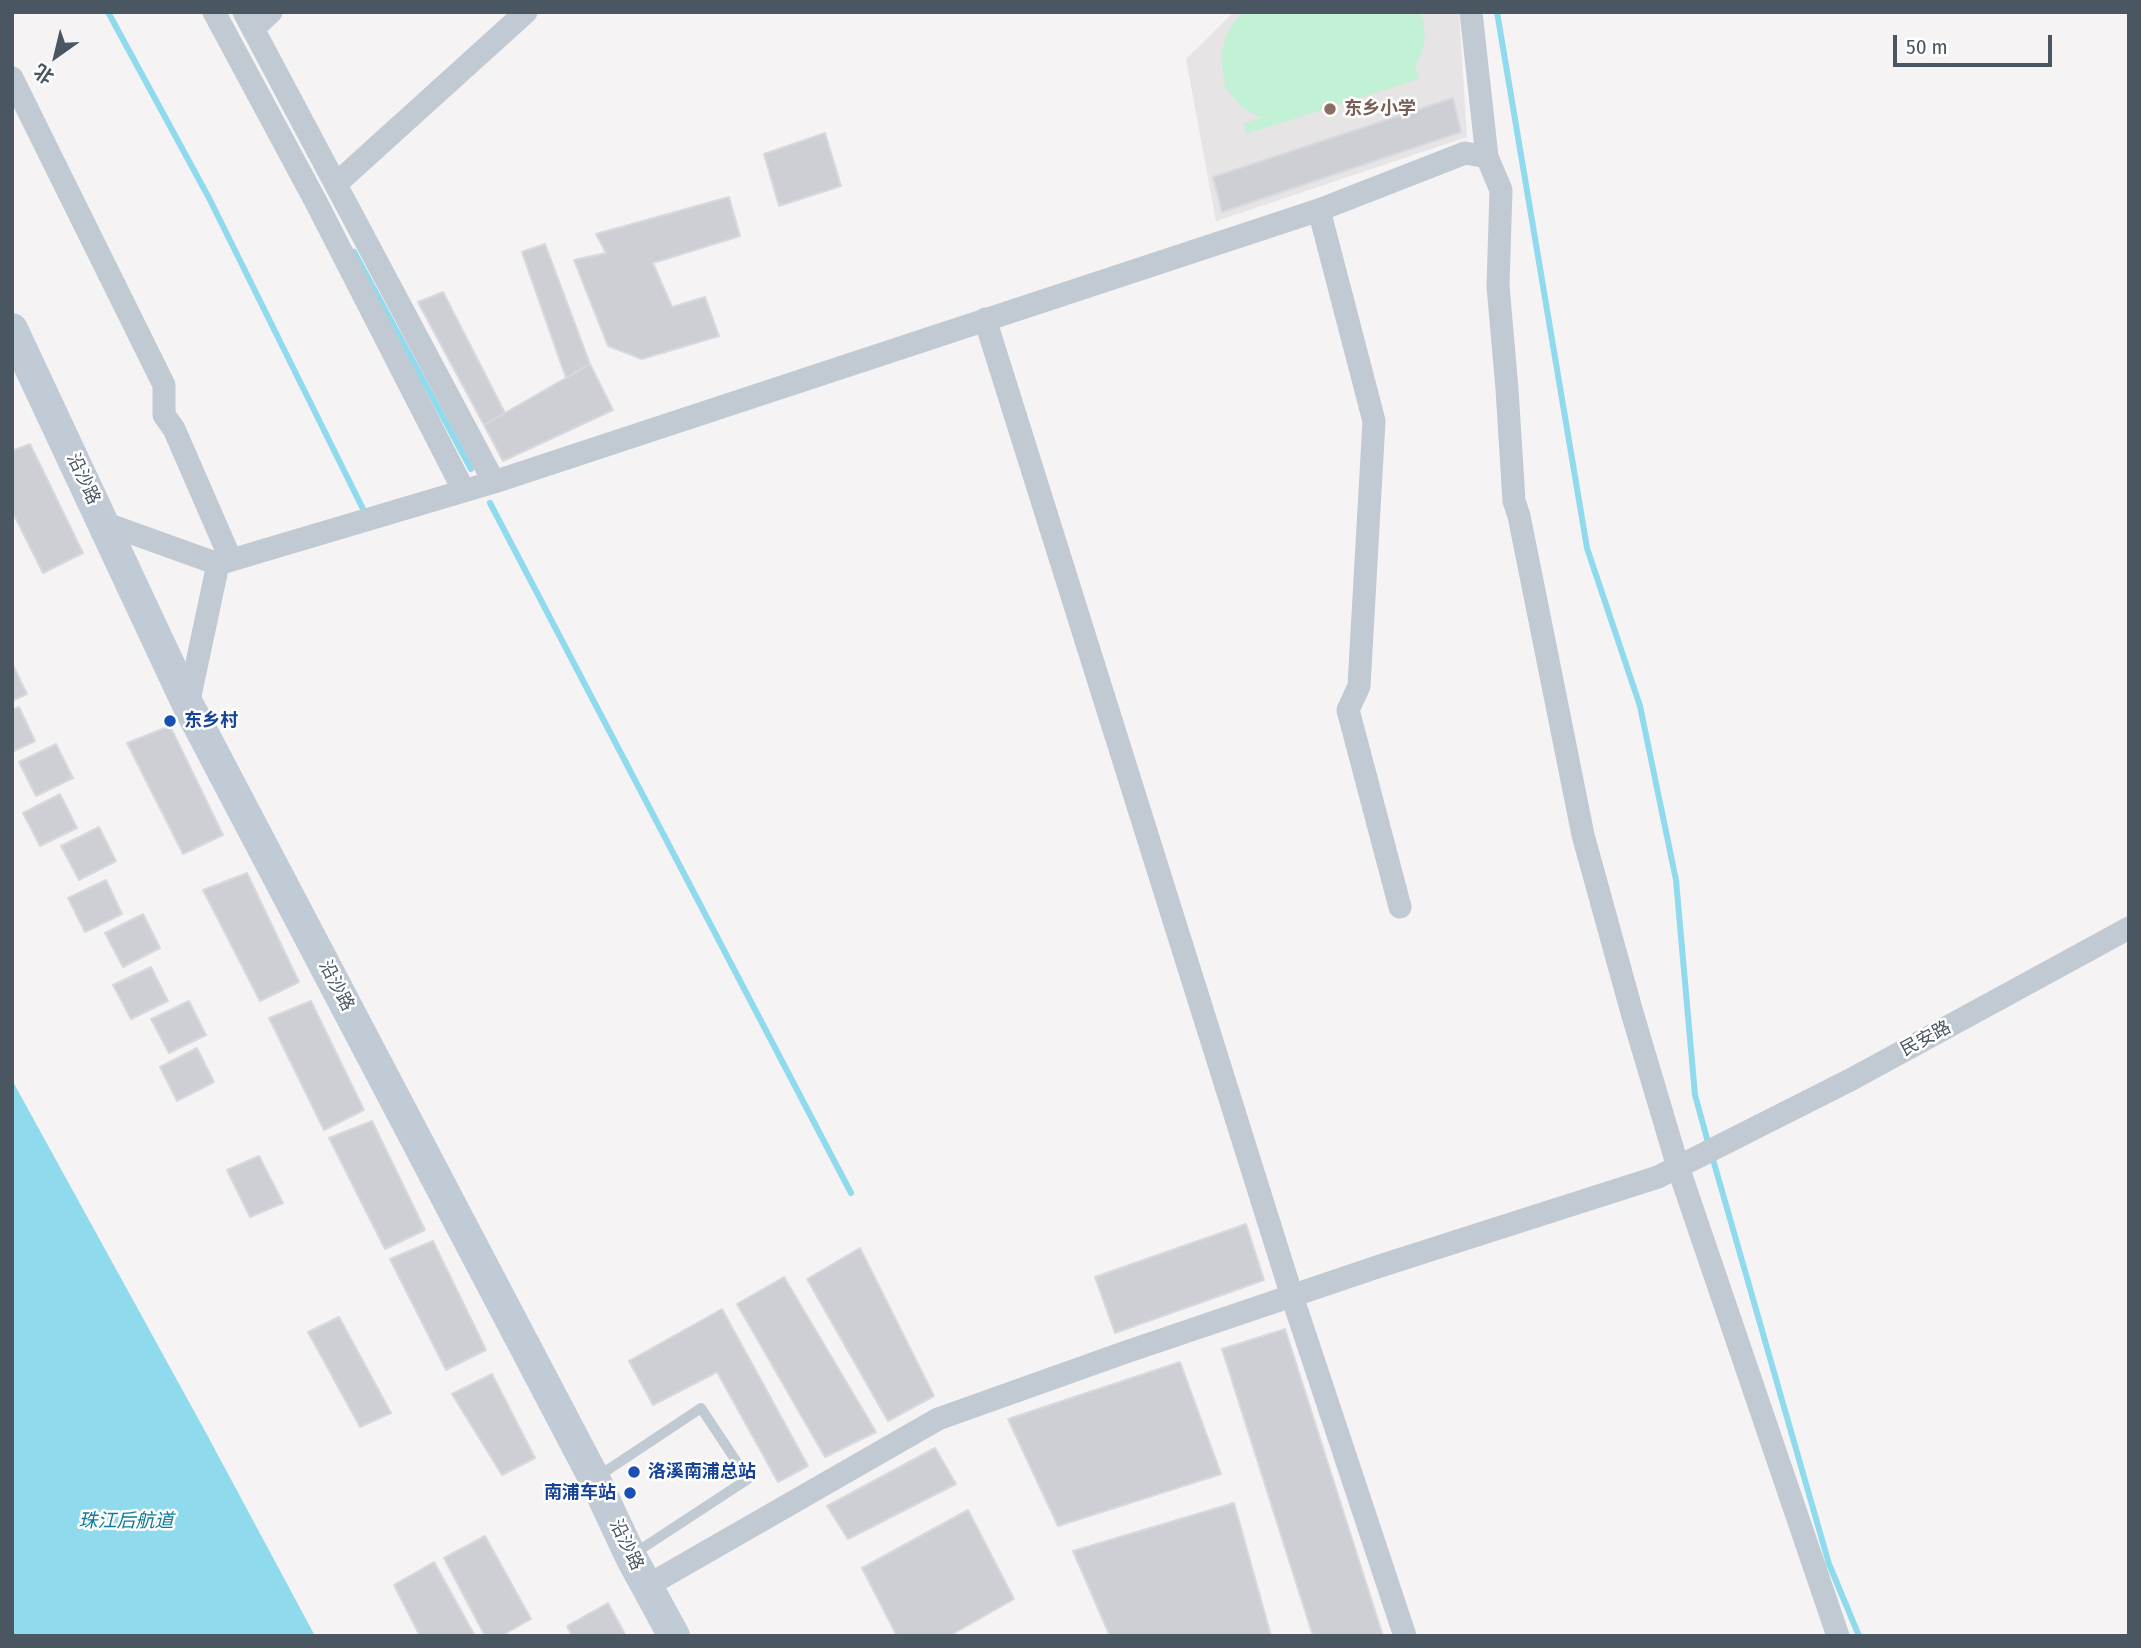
<!DOCTYPE html>
<html>
<head>
<meta charset="utf-8">
<style>
	body { margin:0 }
	#map { position:relative; width:2141px; height:1648px; overflow:hidden; background:#f5f3f3; font-family:"Fira Sans Condensed","Noto Sans SC",sans-serif }
	canvas { display:block }
	.frame { position:absolute; inset:0; border:14px solid #4a5661; pointer-events:none }
	.north { position:absolute; left:21px; top:21px; width:70px; height:70px; -webkit-text-stroke:5px #fff; paint-order:stroke; rotate:214deg; font-size:19px; font-weight:700; line-height:28px; text-align:center; color:#4a5661 }
	.north::after { content:''; display:block; margin:auto; width:24px; height:32px; background:#4a5661; clip-path:polygon(50% 0,100% 100%,50% 72%,0 100%) }
	.scale { position:absolute; left:1893px; top:35px; width:159px; height:32px; box-sizing:border-box; border:4px solid #4a5661; border-top:0; padding-left:9px; font-size:21px; line-height:24px; white-space:nowrap; color:#4a5661; -webkit-text-stroke:5px #fff; paint-order:stroke }
</style>
</head>
<body>
<div id="map">
<canvas width="2141" height="1648"></canvas>
<div class="frame"></div>
<div class="north">北</div>
<div class="scale">50 m</div>
</div>
<script>
const context = document.querySelector('canvas').getContext('2d');
context.lineJoin = 'round';
function fillPath(path, color) { context.fillStyle = color; context.fill(path, 'evenodd'); }
const poly = rows => new Path2D(rows.map(r => 'M' + r).join(''));
function strokePath(path, color, width, dash) { context.strokeStyle = color; context.lineWidth = width; context.lineCap = dash ? 'butt' : 'round'; context.setLineDash(dash || []); context.stroke(path); }
function drawText(font, color, halo, rows, align = 'center') {
  context.font = font + ' "Fira Sans Condensed","Noto Sans SC",sans-serif'; context.lineWidth = 5; context.setLineDash([]); context.textBaseline = 'middle'; context.strokeStyle = halo; context.fillStyle = color; for (const [text, x, y, turn = 0] of rows) {
    context.save(); context.translate(x, y); context.rotate((+turn || 0) * Math.PI / 180); context.textAlign = isNaN(turn) ? turn : align; if (halo) context.strokeText(text, 0, 0); context.fillText(text, 0, 0); context.restore();
  }
}
fillPath(poly([
	[1234,12,1459,12,1467,137,1216,221,1186,59]
]), '#e6e4e5');
fillPath(poly([
	[1244,12,1420,12,1424,23,1425,40,1421,55,1415,66,1419,79,1246,134,1244,123,1261,118,1243,108,1225,88,1221,56,1226,36,1234,22]
]), '#c3f1d5');
fillPath(poly([
	[12,1080,205,1431,315,1636,12,1636]
]), '#90daee');
strokePath(poly([
	[108,12,209,198,366,515],
	[1497,12,1587,548,1640,706,1676,880,1695,1095,1709,1146],
	[354,252,471,469],
	[490,503,851,1193],
	[1712,1156,1829,1564,1859,1636]
]), '#90daee', 6);
const building = poly([
	[1453,98,1461,132,1222,212,1213,177,1453,98],
	[825,133,841,186,779,206,764,154,825,133],
	[729,197,740,236,653,263,672,307,705,297,719,336,642,359,608,346,574,260,606,253,596,234,729,197],
	[545,244,590,364,566,378,522,252,545,244],
	[443,292,505,413,484,425,418,302,443,292],
	[590,364,613,410,503,461,484,425,590,364],
	[30,444,83,553,43,573,12,511,12,451,30,444],
	[12,663,27,694,12,701,12,663],
	[19,707,35,741,12,752,12,710,19,707],
	[170,726,223,835,183,854,127,743,170,726],
	[56,744,73,778,36,796,19,762,56,744],
	[60,794,77,828,40,846,23,813,60,794],
	[99,827,116,861,79,880,61,846,99,827],
	[247,873,299,982,260,1001,203,890,247,873],
	[106,880,122,914,85,932,68,898,106,880],
	[143,914,160,948,123,967,105,933,143,914],
	[151,967,168,1001,131,1019,113,985,151,967],
	[189,1001,206,1035,169,1053,151,1019,189,1001],
	[311,1001,364,1110,324,1130,269,1018,311,1001],
	[197,1048,214,1082,177,1101,160,1067,197,1048],
	[372,1121,425,1230,385,1249,329,1138,372,1121],
	[259,1156,283,1203,250,1217,227,1170,259,1156],
	[1246,1224,1264,1280,1115,1333,1095,1277,1246,1224],
	[433,1241,486,1350,446,1370,390,1259,433,1241],
	[860,1248,934,1396,888,1421,807,1279,860,1248],
	[784,1277,876,1432,825,1457,737,1304,784,1277],
	[722,1309,808,1466,778,1482,717,1372,653,1405,629,1361,722,1309],
	[339,1317,391,1413,360,1427,308,1332,339,1317],
	[1285,1329,1383,1636,1313,1636,1222,1349,1285,1329],
	[1180,1362,1221,1474,1058,1526,1008,1419,1180,1362],
	[492,1374,535,1458,502,1475,452,1394,492,1374],
	[935,1448,956,1484,848,1539,827,1506,935,1448],
	[1234,1503,1271,1636,1110,1636,1073,1551,1234,1503],
	[968,1510,1014,1599,949,1636,897,1636,862,1568,968,1510],
	[485,1536,531,1619,501,1636,485,1636,444,1558,485,1536],
	[434,1562,475,1636,420,1636,394,1585,434,1562],
	[608,1603,626,1636,572,1636,567,1626,608,1603]
]);
fillPath(building, '#cdcfd5');
strokePath(building, '#d7d9de', 2);
strokePath(poly([
	[597,1477,701,1408,748,1479,632,1555]
]), '#c1cad2', 10);
strokePath(poly([
	[214,12,316,202,464,491],
	[244,12,494,482],
	[1471,12,1487,157],
	[253,29,271,12],
	[12,78,164,385,164,415,174,429,231,560],
	[336,184,526,12],
	[1319,210,1374,421,1359,686,1348,710,1400,907],
	[985,319,1292,1296,1405,1636],
	[104,523,218,564,494,482,1319,210,1465,153,1487,157,1501,190,1498,286,1507,389,1514,501,1519,516,1583,835,1631,1009,1678,1167,1838,1636],
	[188,705,218,564],
	[647,1586,938,1419,1126,1352,1380,1266,1658,1177,1852,1079,2129,928]
]), '#c1cad2', 23);
strokePath(poly([
	[12,329,188,705,594,1478,631,1557,674,1636]
]), '#c1cbd6', 32);
for (const [x, y, r, color] of [
	[1330,109,7,"#8d6e63"],
	[170,721,7,"#1a4fb4"],
	[634,1472,7,"#1a4fb4"],
	[630,1493,7,"#1a4fb4"]
]) { const dot = new Path2D(); dot.arc(x, y, r, 0, 2 * Math.PI); context.fillStyle = color; context.fill(dot); strokePath(dot, '#fff', 2.5); }
drawText('bold 18px', '#785e54', '#fff', [
	["东乡小学",1344,109]
], 'left');
drawText('18px', '#4a5661', '#fff', [
	["沿沙路",83,479,65],
	["沿沙路",336,986,62],
	["民安路",1926,1039,-28],
	["沿沙路",626,1545,64]
]);
drawText('bold 18px', '#164399', '#fff', [
	["东乡村",184,721],
	["洛溪南浦总站",648,1472],
	["南浦车站",616,1493,"right"]
], 'left');
drawText('italic 19px', '#0c7c9b', '#fff', [
	["珠江后航道",126,1522]
]);
</script>
</body>
</html>
